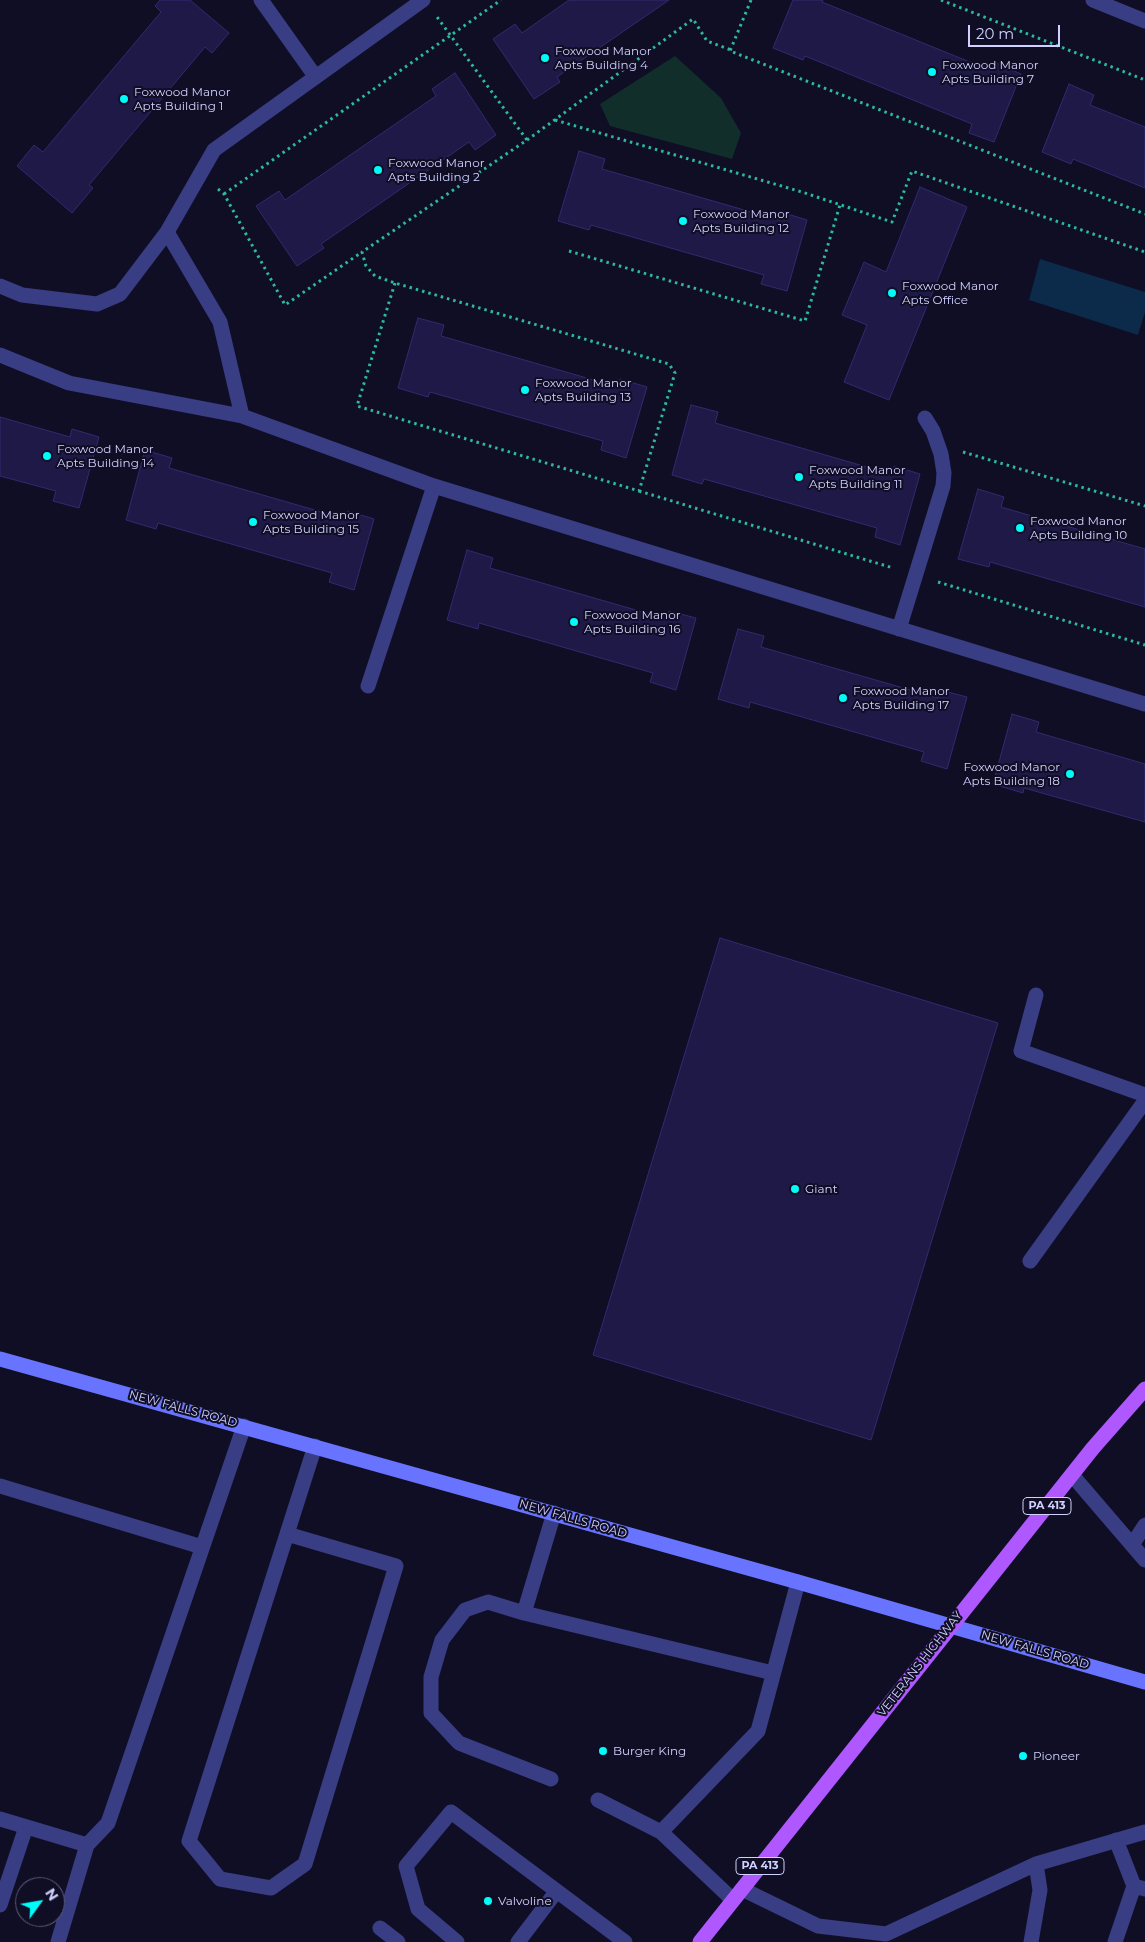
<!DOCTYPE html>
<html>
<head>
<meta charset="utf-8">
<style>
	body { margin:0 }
	#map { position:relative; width:1145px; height:1942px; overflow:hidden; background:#0f0e24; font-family:Montserrat,sans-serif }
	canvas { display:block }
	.north { position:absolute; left:15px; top:1877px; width:50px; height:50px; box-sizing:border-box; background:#0f0e24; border:1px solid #5d5c7c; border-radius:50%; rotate:58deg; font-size:14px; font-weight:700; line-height:20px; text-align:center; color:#d1d1ff }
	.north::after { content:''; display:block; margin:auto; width:18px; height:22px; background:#00fcfa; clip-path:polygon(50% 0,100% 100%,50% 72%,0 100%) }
	.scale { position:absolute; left:968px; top:25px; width:92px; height:22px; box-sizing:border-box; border:2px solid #d1d1ff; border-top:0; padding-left:6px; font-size:15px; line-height:18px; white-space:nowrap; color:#d1d1ff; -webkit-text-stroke:4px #0f0e24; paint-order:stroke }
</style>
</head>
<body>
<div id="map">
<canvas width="1145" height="1942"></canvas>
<div class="north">N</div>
<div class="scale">20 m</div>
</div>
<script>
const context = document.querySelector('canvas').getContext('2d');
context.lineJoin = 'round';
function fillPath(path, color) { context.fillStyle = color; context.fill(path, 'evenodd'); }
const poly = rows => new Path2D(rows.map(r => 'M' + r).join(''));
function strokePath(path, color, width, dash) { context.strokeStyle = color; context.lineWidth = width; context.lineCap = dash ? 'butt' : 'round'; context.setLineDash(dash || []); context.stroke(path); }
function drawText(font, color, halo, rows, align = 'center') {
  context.font = font + ' Montserrat,sans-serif'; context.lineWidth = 4; context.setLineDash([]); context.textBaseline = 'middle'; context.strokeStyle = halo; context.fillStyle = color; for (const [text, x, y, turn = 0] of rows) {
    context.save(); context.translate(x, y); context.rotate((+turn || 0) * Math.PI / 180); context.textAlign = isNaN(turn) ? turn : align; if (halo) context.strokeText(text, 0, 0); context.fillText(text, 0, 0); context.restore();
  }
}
fillPath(poly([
	[675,56,721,98,741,133,732,159,610,126,600,104]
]), '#112e2a');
fillPath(poly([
	[1040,259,1145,292,1145,312,1138,335,1029,300]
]), '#0c2a4a');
const building = poly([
	[160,0,190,0,229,33,212,53,205,47,89,185,93,188,72,213,17,166,34,145,43,152,161,12,155,6,160,0],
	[569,0,669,0,557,77,560,82,534,99,493,39,515,24,522,33,569,0],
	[793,0,823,0,822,2,992,71,996,63,1021,74,994,142,969,133,972,124,805,56,803,60,773,48,793,0],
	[455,73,496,135,475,150,469,142,321,244,324,248,297,266,256,206,279,191,285,200,436,96,432,89,455,73],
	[1069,84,1094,95,1090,105,1145,127,1145,188,1073,159,1071,164,1042,152,1069,84],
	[579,151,605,159,602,169,779,220,781,212,807,220,787,291,761,284,764,275,591,225,589,230,558,221,579,151],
	[920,187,967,207,889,400,844,382,867,325,842,315,864,262,886,272,920,187],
	[418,318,444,325,441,336,618,387,620,379,647,387,626,458,601,450,603,441,430,392,428,397,398,388,418,318],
	[691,405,718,412,715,423,891,474,894,466,920,474,900,545,875,537,877,528,704,479,702,484,672,475,691,405],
	[0,417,70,437,72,429,99,437,79,508,53,501,56,491,0,476,0,417],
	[145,450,172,458,169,468,346,519,348,511,374,519,354,590,329,582,332,573,158,523,156,529,126,520,145,450],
	[978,489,1004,497,1001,507,1145,549,1145,607,990,562,989,567,958,559,978,489],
	[467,550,493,558,490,568,667,619,669,611,696,618,676,690,650,682,653,673,479,623,478,629,447,620,467,550],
	[738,629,764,636,761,647,938,698,940,690,967,697,947,769,921,761,924,752,750,702,749,708,718,699,738,629],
	[1012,714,1039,722,1036,732,1145,764,1145,822,1024,788,1023,793,993,784,1012,714],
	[720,938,998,1023,871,1440,593,1355,720,938]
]);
fillPath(building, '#1e1946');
strokePath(building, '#312b72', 1);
strokePath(poly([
	[751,0,730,51,1145,214],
	[941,0,1145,80],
	[555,120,802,192,892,222,912,171,1145,252],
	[527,140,693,19,707,41,731,50],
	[218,189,224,194,285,305,362,252],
	[224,194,501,0],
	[569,251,805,321,840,205],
	[395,283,357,406,639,491,675,373,669,364,395,283,375,276,366,266,362,252,527,140,437,17],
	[963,452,1145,506],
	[639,491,893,568],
	[938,582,1145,645]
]), '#2cb8a1', 3, [2.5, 4]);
strokePath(poly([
	[261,0,315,76],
	[1093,0,1145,21],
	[0,286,22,295,97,304,120,294,167,232],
	[0,355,69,383,242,416,434,486,1145,704],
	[242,416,220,322,167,232,214,150,423,0],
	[899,629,943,486,944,473,941,454,933,431,925,418],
	[368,686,434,486],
	[1036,995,1021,1051,1145,1095],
	[1030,1261,1145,1101],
	[1072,1475,1145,1560],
	[0,1486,202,1547],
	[554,1513,524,1613,773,1673],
	[287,1534,396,1566,305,1864,271,1888,220,1879,189,1841,315,1446],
	[1132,1545,1145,1525],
	[524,1613,488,1602,465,1610,442,1640,431,1677,431,1713,459,1743,551,1779],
	[598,1800,661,1832],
	[0,1819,87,1845,58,1942],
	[1116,1840,1134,1886,1145,1889],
	[87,1845,108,1823,244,1426],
	[742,1889,818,1926,886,1934,1036,1864,1145,1832],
	[733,1900,661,1832,758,1731,798,1582],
	[0,1905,26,1827],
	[380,1928,398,1942],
	[457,1942,418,1909,406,1866,451,1812,625,1942],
	[518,1942,556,1892],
	[1031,1942,1040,1890,1036,1864],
	[1115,1942,1134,1886]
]), '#383d84', 15);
strokePath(poly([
	[0,1359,798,1582,1145,1682]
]), '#6874ff', 15);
strokePath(poly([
	[700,1942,1093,1448,1145,1389]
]), '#af58ff', 15);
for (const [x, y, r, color] of [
	[545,58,5,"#00fcfa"],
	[932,72,5,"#00fcfa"],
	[124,99,5,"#00fcfa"],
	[378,170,5,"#00fcfa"],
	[683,221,5,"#00fcfa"],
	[892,293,5,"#00fcfa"],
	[525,390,5,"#00fcfa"],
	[47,456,5,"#00fcfa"],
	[799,477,5,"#00fcfa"],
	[253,522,5,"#00fcfa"],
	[1020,528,5,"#00fcfa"],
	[574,622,5,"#00fcfa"],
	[843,698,5,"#00fcfa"],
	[1070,774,5,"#00fcfa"],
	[795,1189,5,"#00fcfa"],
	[603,1751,5,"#00fcfa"],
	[1023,1756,5,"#00fcfa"],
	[488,1901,5,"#00fcfa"]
]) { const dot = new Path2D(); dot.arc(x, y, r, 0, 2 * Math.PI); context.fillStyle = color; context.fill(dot); strokePath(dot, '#0f0e24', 2); }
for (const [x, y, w] of [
	[1047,1506,48],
	[760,1866,48]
]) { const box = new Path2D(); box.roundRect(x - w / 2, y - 8.5, w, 17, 4); context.fillStyle = '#0f0e24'; context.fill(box); strokePath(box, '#d1d1ff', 1); }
drawText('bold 11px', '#d1d1ff', null, [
	["PA 413",1047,1506],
	["PA 413",760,1866]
]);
drawText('12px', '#d1d1ff', '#0f0e24', [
	["Foxwood Manor",555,51],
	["Apts Building 4",555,65],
	["Foxwood Manor",942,65],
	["Apts Building 7",942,79],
	["Foxwood Manor",134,92],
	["Apts Building 1",134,106],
	["Foxwood Manor",388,163],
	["Apts Building 2",388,177],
	["Foxwood Manor",693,214],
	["Apts Building 12",693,228],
	["Foxwood Manor",902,286],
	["Apts Office",902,300],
	["Foxwood Manor",535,383],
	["Apts Building 13",535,397],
	["Foxwood Manor",57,449],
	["Apts Building 14",57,463],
	["Foxwood Manor",809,470],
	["Apts Building 11",809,484],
	["Foxwood Manor",263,515],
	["Apts Building 15",263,529],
	["Foxwood Manor",1030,521],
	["Apts Building 10",1030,535],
	["Foxwood Manor",584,615],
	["Apts Building 16",584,629],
	["Foxwood Manor",853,691],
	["Apts Building 17",853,705],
	["Foxwood Manor",1060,767,"right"],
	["Apts Building 18",1060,781,"right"],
	["Giant",805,1189],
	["Burger King",613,1751],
	["Pioneer",1033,1756],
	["Valvoline",498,1901]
], 'left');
drawText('12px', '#d1d1ff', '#0f0e24', [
	["NEW FALLS ROAD",183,1409,15],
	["NEW FALLS ROAD",573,1519,16],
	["NEW FALLS ROAD",1035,1650,16],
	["VETERANS HIGHWAY",920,1664,-52]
]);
</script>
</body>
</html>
